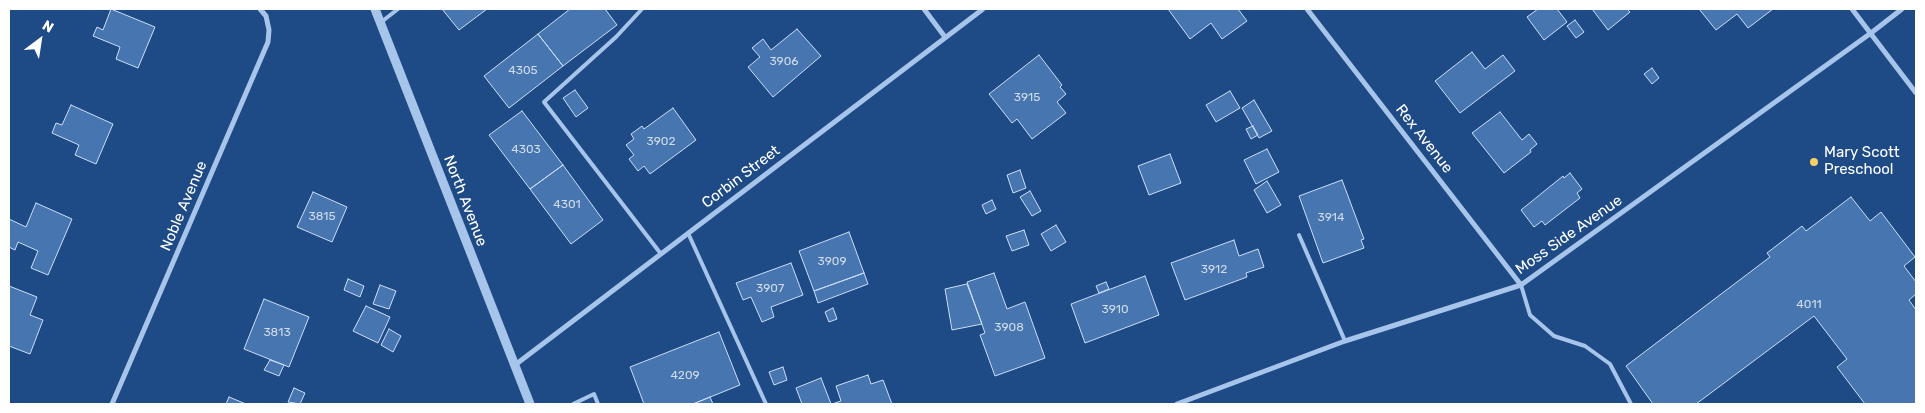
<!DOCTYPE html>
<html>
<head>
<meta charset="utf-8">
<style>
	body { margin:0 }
	#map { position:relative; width:1925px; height:413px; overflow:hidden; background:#1e4b86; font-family:Rubik,sans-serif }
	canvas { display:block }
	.frame { position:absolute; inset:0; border:10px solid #fff; pointer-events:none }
	.north { position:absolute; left:15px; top:15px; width:50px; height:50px; -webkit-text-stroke:4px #1e4b86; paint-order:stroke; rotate:31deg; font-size:14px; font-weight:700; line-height:20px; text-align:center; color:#fff }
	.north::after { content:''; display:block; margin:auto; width:18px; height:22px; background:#fff; clip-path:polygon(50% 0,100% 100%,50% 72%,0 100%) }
</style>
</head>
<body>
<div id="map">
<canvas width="1925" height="413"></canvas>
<div class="frame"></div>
<div class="north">N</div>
</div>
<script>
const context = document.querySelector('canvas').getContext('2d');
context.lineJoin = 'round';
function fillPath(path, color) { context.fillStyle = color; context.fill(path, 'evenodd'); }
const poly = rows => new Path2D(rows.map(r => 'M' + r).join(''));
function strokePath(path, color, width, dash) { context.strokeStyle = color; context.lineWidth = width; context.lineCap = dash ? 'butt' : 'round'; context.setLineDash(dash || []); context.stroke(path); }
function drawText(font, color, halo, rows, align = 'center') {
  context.font = font + ' Rubik,sans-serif'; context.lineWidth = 4; context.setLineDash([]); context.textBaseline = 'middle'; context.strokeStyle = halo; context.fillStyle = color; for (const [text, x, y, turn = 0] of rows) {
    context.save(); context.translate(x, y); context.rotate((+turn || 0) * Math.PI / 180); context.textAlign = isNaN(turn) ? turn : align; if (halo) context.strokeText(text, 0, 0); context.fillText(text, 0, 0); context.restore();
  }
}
const building = poly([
	[111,9,155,27,138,68,116,59,120,47,93,36,97,27,103,30,111,9],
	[442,9,487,9,459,30,442,9],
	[570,9,605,9,617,25,563,66,538,34,570,9],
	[1168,9,1238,9,1247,21,1222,39,1211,23,1190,39,1168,9],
	[1538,9,1557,9,1567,22,1544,40,1527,17,1538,9],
	[1592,9,1627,9,1630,12,1608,30,1592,9],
	[1699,9,1773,9,1748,28,1737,14,1716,30,1699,9],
	[1575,20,1584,32,1576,38,1567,26,1575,20],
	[797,29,821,56,773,97,748,67,760,57,752,48,763,39,771,50,797,29],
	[538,34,563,66,509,108,484,76,538,34],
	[1472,52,1485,69,1503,55,1515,71,1460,113,1435,81,1472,52],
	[1039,55,1062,85,1060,87,1066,94,1057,102,1066,113,1032,139,1017,119,1012,123,989,94,1039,55],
	[1652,68,1659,78,1652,84,1644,74,1652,68],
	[575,90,588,108,576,117,563,98,575,90],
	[1230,91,1240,108,1216,122,1206,105,1230,91],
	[1254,100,1272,131,1259,138,1242,108,1254,100],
	[71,105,113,124,96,164,75,155,79,145,52,133,56,123,62,125,71,105],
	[673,108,696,140,650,174,644,166,638,171,629,159,634,155,626,145,634,139,631,134,642,126,644,129,673,108],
	[522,111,563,165,530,189,489,135,522,111],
	[1500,112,1522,140,1529,134,1537,144,1530,150,1531,152,1504,173,1472,133,1500,112],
	[1253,126,1258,135,1251,139,1246,129,1253,126],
	[1267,149,1279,172,1256,184,1244,160,1267,149],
	[1170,154,1181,183,1149,195,1138,166,1170,154],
	[563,165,603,220,571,244,530,189,563,165],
	[1020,170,1026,188,1013,193,1007,175,1020,170],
	[1570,173,1582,189,1577,193,1580,198,1545,225,1542,221,1534,227,1521,210,1563,176,1564,178,1570,173],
	[1342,180,1364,239,1361,240,1364,248,1323,263,1299,196,1342,180],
	[1267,181,1281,205,1267,213,1254,190,1267,181],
	[1030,191,1041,211,1032,216,1020,197,1030,191],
	[313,192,347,207,332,242,297,227,313,192],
	[1851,197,1870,221,1881,212,1915,257,1904,266,1916,282,1916,294,1909,300,1916,310,1916,404,1865,404,1837,367,1847,359,1814,316,1696,404,1653,404,1626,366,1770,257,1767,253,1802,226,1806,231,1851,197],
	[992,200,996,209,986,214,982,205,992,200],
	[36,203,72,219,48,275,31,268,38,251,18,242,15,250,9,247,9,219,26,227,36,203],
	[1056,225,1066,242,1051,251,1041,234,1056,225],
	[1024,230,1029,245,1012,251,1006,236,1024,230],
	[849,232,864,273,814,291,799,251,849,232],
	[1234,240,1239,256,1258,249,1264,267,1246,273,1247,277,1185,300,1171,263,1234,240],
	[791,263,803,295,771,307,774,317,762,322,751,297,743,300,736,283,791,263],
	[864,273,868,284,818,303,814,291,864,273],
	[994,273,1007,309,1025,302,1045,358,995,376,980,335,985,333,967,282,994,273],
	[1145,276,1159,315,1085,343,1071,304,1145,276],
	[348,279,364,286,360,297,344,290,348,279],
	[1106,282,1109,289,1099,293,1096,286,1106,282],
	[967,284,982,324,952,330,945,289,967,284],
	[380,285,396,291,389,309,373,304,380,285],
	[9,286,37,297,30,315,43,320,30,354,9,346,9,286],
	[264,299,309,317,289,367,244,349,264,299],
	[366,306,390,317,378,343,353,331,366,306],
	[833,308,837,319,829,322,825,312,833,308],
	[389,329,401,336,393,352,381,345,389,329],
	[719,332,740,385,693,404,644,404,630,367,719,332],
	[270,360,284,365,279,376,264,370,270,360],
	[783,367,787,380,774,385,769,372,783,367],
	[868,375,871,384,883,380,892,404,832,404,841,401,836,386,868,375],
	[821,378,831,404,802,404,796,388,821,378],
	[294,388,305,393,300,404,288,402,294,388],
	[229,397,246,404,226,404,229,397],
	[710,397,713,404,693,404,710,397]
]);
fillPath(building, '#4675af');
strokePath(building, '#cbdff8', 1);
strokePath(poly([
	[642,9,616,37,544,102,661,254],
	[380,23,398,9],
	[688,233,766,404],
	[1299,235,1345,341],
	[1521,285,1530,315,1554,336,1585,346,1610,364,1631,404],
	[573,404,594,394,598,404]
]), '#a7c5eb', 4);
strokePath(poly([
	[924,9,945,37],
	[1307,9,1521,285],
	[1852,9,1916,93],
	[515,365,983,9],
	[112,404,268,42,269,30,266,16,260,9],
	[1177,404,1345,341,1521,285,1871,33,1902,9]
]), '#a7c5eb', 5);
strokePath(poly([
	[375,9,530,404]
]), '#a7c5eb', 9);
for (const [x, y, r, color] of [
	[1814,162,5,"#facf66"]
]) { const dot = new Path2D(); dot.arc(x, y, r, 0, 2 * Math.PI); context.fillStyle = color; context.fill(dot); strokePath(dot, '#1e4b86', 2); }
drawText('12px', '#d1dceb', null, [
	["3906",784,62],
	["4305",523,71],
	["3915",1027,98],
	["3902",661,142],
	["4303",526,150],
	["4301",567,205],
	["3815",322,217],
	["3914",1331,218],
	["3909",832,262],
	["3912",1214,270],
	["3907",770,289],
	["4011",1809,305],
	["3910",1115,310],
	["3908",1009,328],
	["3813",277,333],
	["4209",685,376]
]);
drawText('15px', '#fff', '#1e4b86', [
	["Rex Avenue",1424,139,52],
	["Corbin Street",741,177,-37],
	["North Avenue",465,201,69],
	["Noble Avenue",184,206,-67],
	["Moss Side Avenue",1569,235,-35]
]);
drawText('15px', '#fff', '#1e4b86', [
	["Mary Scott",1824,153],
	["Preschool",1824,170]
], 'left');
</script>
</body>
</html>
